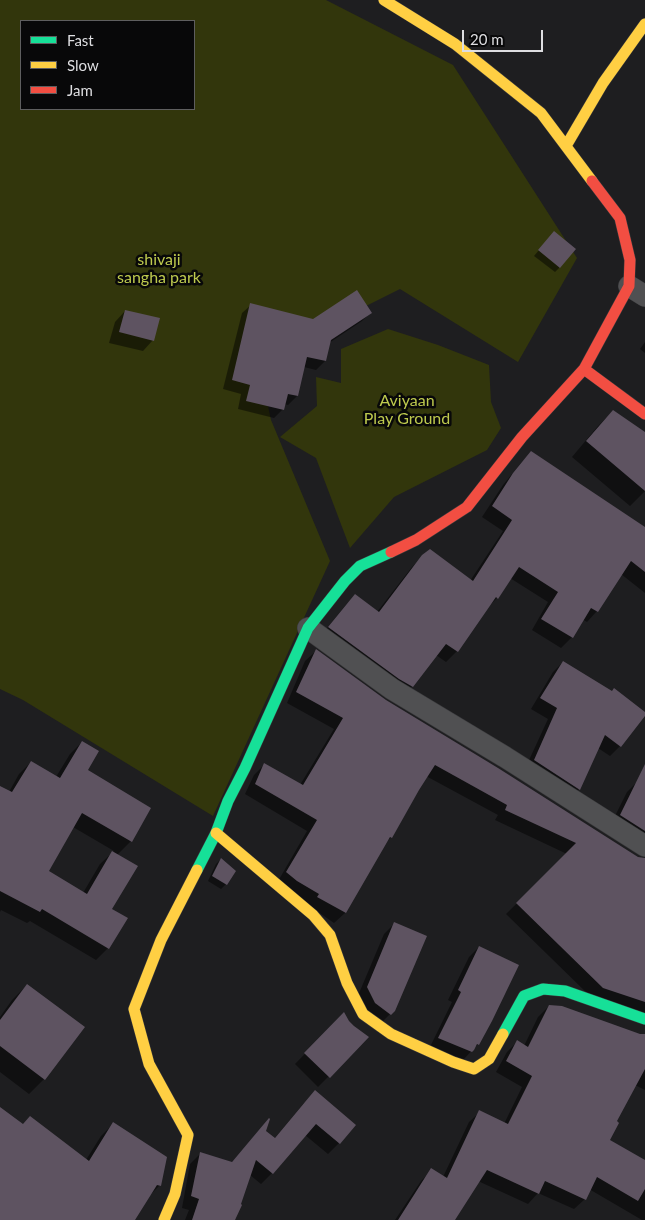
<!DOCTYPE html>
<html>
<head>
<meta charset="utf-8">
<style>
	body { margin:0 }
	#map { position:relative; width:645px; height:1220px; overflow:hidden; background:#1e1e20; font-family:Lato,sans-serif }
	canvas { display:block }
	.legend { position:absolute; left:20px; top:20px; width:175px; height:90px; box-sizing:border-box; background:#080809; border:1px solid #5e5e5f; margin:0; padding:6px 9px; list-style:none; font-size:15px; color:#dedee1 }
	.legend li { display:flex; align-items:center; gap:10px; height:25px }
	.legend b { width:25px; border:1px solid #5e5e5f }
	.scale { position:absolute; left:462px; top:30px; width:81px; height:22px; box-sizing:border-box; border:2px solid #dedee1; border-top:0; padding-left:6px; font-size:15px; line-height:18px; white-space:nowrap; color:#dedee1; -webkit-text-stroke:4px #080809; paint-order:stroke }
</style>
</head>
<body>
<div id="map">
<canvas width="645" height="1220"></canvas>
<ul class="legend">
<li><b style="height:6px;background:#16e098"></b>Fast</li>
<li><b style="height:6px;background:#ffcf43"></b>Slow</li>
<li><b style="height:6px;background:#f24e42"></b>Jam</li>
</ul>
<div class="scale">20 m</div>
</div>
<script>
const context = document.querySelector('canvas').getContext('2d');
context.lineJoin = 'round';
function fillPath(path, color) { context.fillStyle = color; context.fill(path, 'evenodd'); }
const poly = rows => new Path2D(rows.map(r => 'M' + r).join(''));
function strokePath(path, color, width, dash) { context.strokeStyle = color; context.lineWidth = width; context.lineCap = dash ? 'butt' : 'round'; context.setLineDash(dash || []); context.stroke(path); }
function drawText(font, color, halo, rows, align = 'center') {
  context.font = font + ' Lato,sans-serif'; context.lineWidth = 5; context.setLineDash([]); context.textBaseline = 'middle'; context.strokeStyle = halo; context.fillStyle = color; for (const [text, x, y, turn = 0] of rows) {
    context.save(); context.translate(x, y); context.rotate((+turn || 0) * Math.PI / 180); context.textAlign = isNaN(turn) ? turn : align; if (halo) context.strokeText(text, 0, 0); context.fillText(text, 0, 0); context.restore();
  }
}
fillPath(poly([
	[0,0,326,0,453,65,577,258,518,362,400,289,310,334,265,392,271,420,330,561,213,816,23,700,0,689],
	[21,21,194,21,194,109,21,109],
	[388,329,438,345,489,365,491,402,501,428,487,450,394,497,350,548,316,458,280,437,317,406,316,377,341,383,341,349]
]), '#32360c');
fillPath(poly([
	[549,238,560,267,555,272,534,256],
	[251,305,313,320,370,313,362,321,329,343,325,361,316,370,304,367,297,396,288,405,284,404,283,409,274,418,238,409,241,394,223,389,242,313],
	[125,311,153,340,143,351,109,343,115,322],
	[645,342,645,353,640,349],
	[613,411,645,434,645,491,630,506,572,457,598,426],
	[531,453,645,535,645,593,621,574,597,611,587,622,582,619,572,637,561,648,532,630,548,602,510,578,497,598,487,608,457,651,446,662,436,655,412,686,402,697,319,638,345,606,355,595,377,612,412,567,423,556,470,581,503,531,482,517,503,485,521,463],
	[316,651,385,701,638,858,645,860,645,1018,592,998,506,914,567,854,495,820,498,815,426,776,391,837,385,844,345,913,334,923,277,883,307,831,245,794,254,775,265,764,300,785,334,729,287,703,305,661],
	[563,662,645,713,620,746,610,756,598,748,579,789,569,800,524,771,548,719,531,709,553,672],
	[82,742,86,771,131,841,117,855,110,909,108,948,96,960,30,921,27,923,1,910,0,912,0,787,9,792,19,774,31,762,56,777,70,754],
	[73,827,114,851,100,864,83,893,48,872],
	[637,782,645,786,645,850,610,826,627,792],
	[221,859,226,884,221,889,208,881,216,864],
	[394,924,394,1010,380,1024,357,998,384,934],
	[479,947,478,1044,463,1060,429,1049,452,1002,448,1000,469,957],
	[27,985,44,1079,29,1094,0,1072,0,1017,12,1000],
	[549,1006,640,1035,645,1035,645,1090,635,1085,615,1122,608,1140,645,1162,645,1220,642,1220,589,1189,585,1199,574,1209,538,1193,528,1204,478,1181,453,1220,395,1220,421,1181,432,1170,443,1177,469,1122,480,1112,504,1124,522,1087,496,1072,507,1052,517,1042,524,1046,538,1017],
	[344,1014,348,1022,367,1038,318,1087,295,1064],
	[304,1103,339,1143,328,1154,305,1135,272,1173,261,1184,250,1175,234,1220,185,1220,189,1210,182,1208,190,1164,201,1153,231,1163,268,1121,265,1131,274,1139],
	[0,1109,22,1125,86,1160,101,1136,113,1124,160,1185,148,1197,134,1220,0,1220]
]), '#0007');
fillPath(poly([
	[554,231,576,249,560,268,538,250],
	[357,290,372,313,331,340,326,361,307,357,298,396,288,394,284,410,246,401,250,385,232,380,250,303,313,319],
	[125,310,160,318,154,341,119,332],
	[613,410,645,432,645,491,586,441],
	[531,451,645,527,645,572,631,561,598,612,591,608,573,638,541,619,558,592,519,567,498,599,496,597,458,652,446,644,413,687,399,679,328,627,355,594,379,612,422,555,430,549,473,581,512,520,492,506,513,473],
	[316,649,386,700,498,768,638,857,645,858,645,1002,603,988,516,903,576,843,505,810,507,805,435,765,419,790,392,838,390,837,346,913,317,897,319,894,297,881,286,872,317,820,255,784,264,763,303,785,343,718,296,692],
	[563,661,612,691,614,688,645,712,645,716,621,747,605,735,580,790,534,760,557,708,540,698],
	[82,741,99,751,88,770,151,808,132,842,82,813,49,871,87,894,112,851,138,866,112,909,128,918,109,949,42,909,40,912,0,891,0,786,12,792,31,761,60,778],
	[645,764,645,831,620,815],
	[221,858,236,871,227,885,212,876],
	[394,922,427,936,395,1011,391,1015,375,1003,367,987],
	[479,946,519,965,492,1021,479,1045,477,1044,474,1050,472,1052,438,1038,461,992,458,990],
	[27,984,85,1027,45,1080,0,1046,0,1020],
	[549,1005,562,1006,640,1034,645,1034,645,1069,617,1121,619,1123,610,1140,645,1160,645,1189,638,1201,597,1177,586,1200,545,1181,539,1194,487,1170,455,1220,398,1220,431,1168,447,1178,479,1110,508,1124,532,1076,506,1061,517,1040,528,1047],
	[344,1012,349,1021,354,1026,369,1037,330,1078,304,1053],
	[315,1090,356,1125,340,1144,316,1124,273,1174,256,1160,241,1204,242,1205,235,1220,192,1220,199,1199,191,1196,200,1152,232,1162,269,1118,270,1119,266,1131,275,1138],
	[0,1107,23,1124,30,1116,89,1161,113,1122,167,1157,161,1186,157,1185,135,1220,0,1220]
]), '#5e5361');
const street = poly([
	[629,286,645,296],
	[308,628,392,689,505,757,645,846]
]);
const fast = poly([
	[197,870,216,833,228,801,245,768,308,628,345,581,360,566,391,552],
	[503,1034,524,996,543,989,565,991,645,1019]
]);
const slow = poly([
	[384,0,455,44,541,113,592,181],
	[566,146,603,83,645,24],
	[216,833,313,915,330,935,347,983,363,1014,391,1034,453,1062,474,1069,489,1059,503,1034],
	[164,1220,175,1194,188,1135,149,1064,134,1009,161,940,197,870]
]);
const jam = poly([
	[592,181,620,218,630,260,629,286,584,369,645,414],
	[391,552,416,540,467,507,522,437,584,369]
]);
strokePath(street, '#3b3b3d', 22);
strokePath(fast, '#3b3b3d', 12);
strokePath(slow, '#3b3b3d', 12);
strokePath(jam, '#3b3b3d', 12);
strokePath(street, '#505052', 21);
strokePath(fast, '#16e098', 11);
strokePath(slow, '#ffcf43', 11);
strokePath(jam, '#f24e42', 11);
drawText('16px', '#beca4e', '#080809', [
	["shivaji",159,260],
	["sangha park",159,278],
	["Aviyaan",407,401],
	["Play Ground",407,419]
]);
</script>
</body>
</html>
